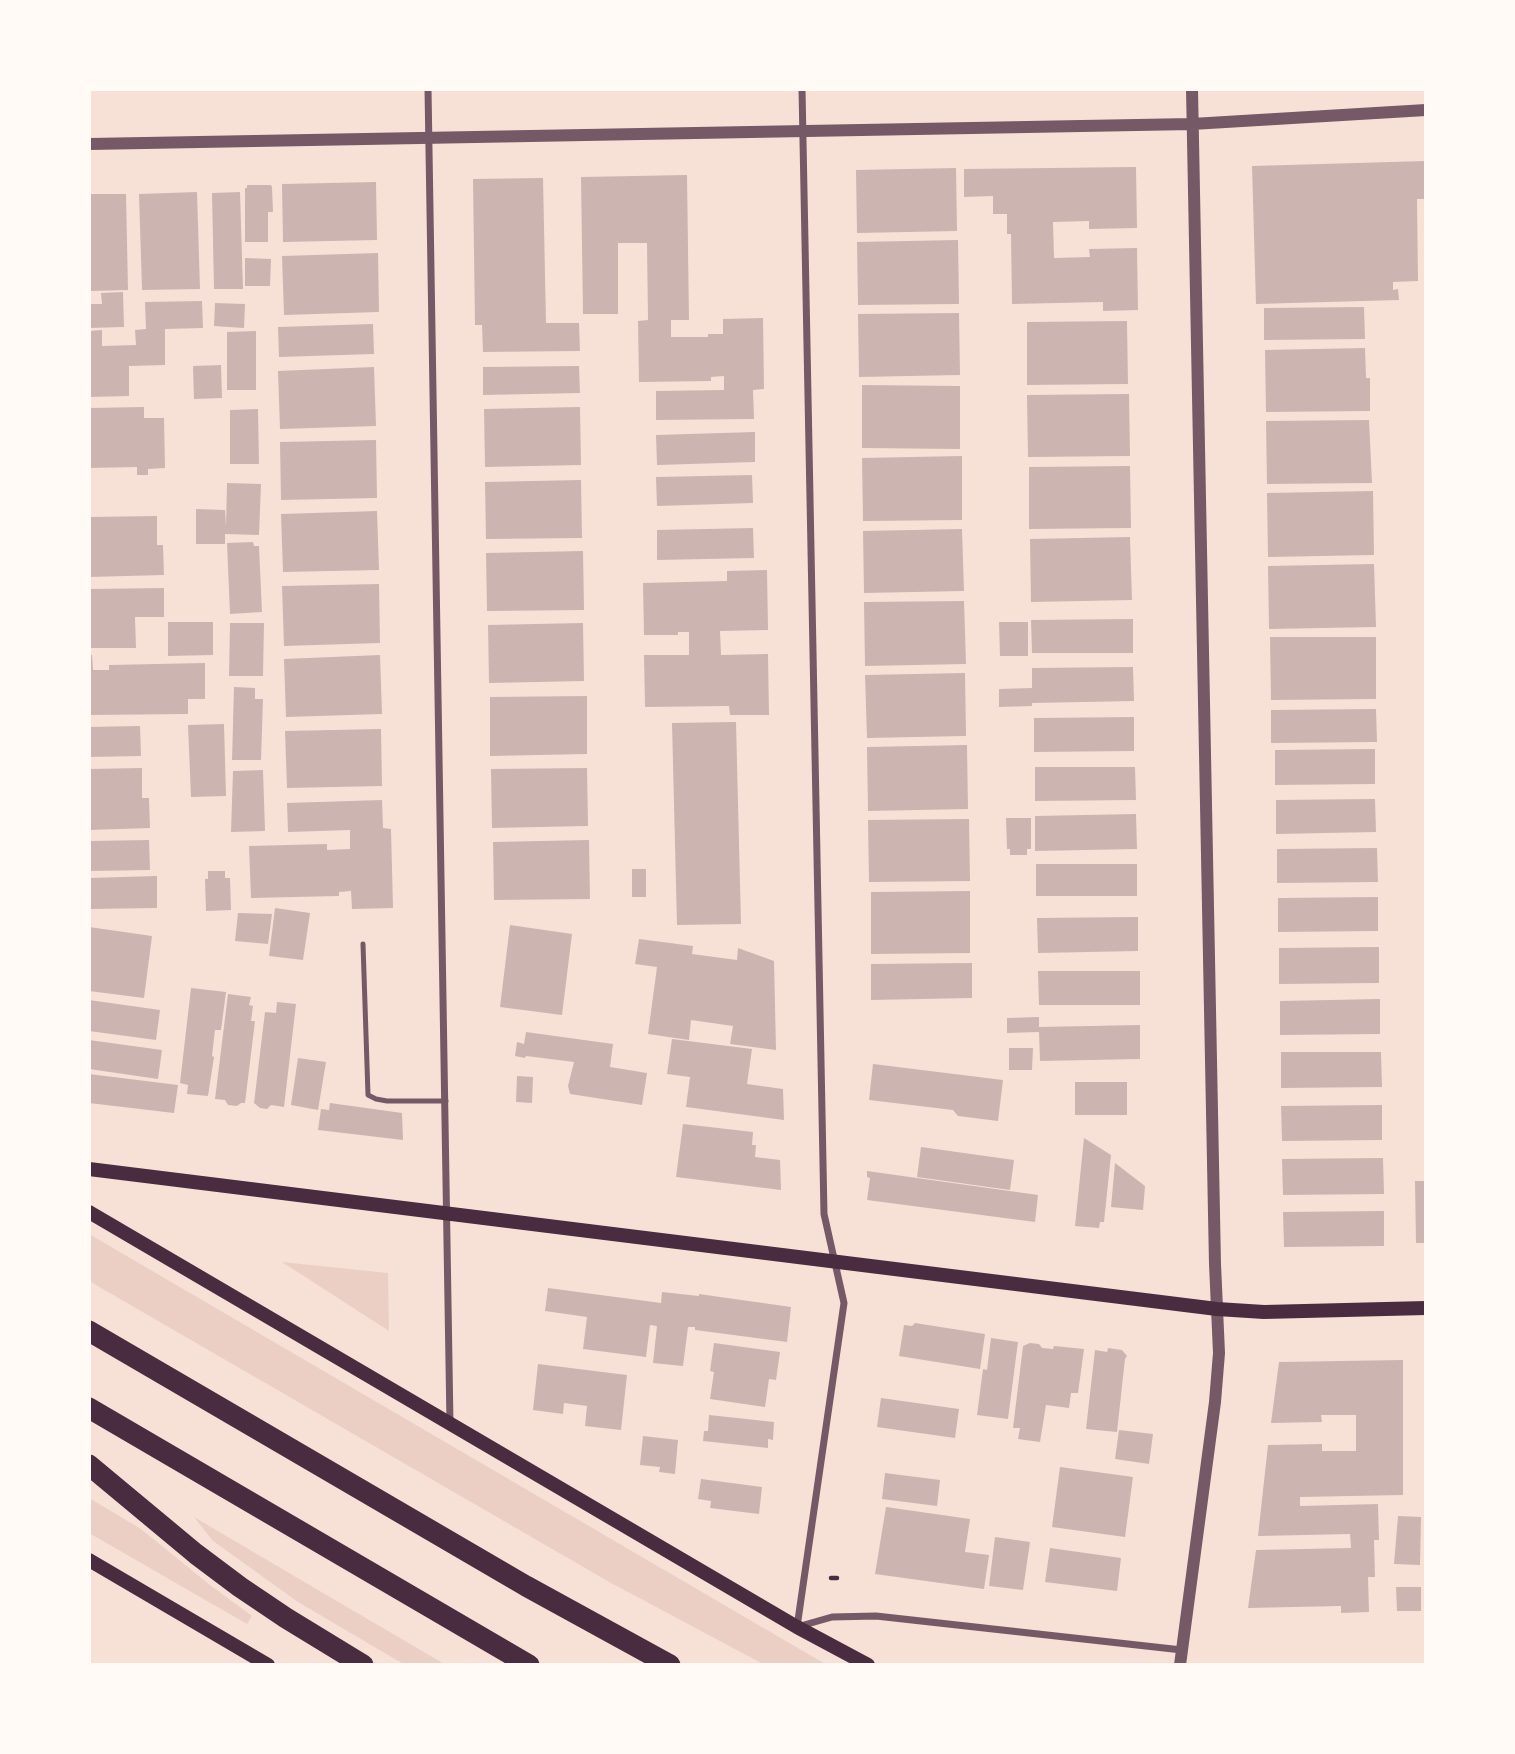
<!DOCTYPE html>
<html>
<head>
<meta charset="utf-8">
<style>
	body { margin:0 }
	#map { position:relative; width:1515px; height:1754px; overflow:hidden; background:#f7e1d7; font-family:"Varela Round",sans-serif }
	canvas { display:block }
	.frame { position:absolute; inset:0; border:91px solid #fffaf5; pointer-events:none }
</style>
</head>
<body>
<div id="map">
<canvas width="1515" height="1754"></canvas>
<div class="frame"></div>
</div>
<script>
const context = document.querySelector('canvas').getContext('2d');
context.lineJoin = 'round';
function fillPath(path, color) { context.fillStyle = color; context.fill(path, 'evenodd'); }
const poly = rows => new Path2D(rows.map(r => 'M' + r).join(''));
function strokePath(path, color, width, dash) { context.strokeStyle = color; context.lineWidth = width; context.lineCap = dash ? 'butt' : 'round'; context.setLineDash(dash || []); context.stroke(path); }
fillPath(poly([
	[89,1234,827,1665,765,1665,611,1583,89,1281],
	[282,1262,388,1273,389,1331],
	[89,1498,141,1529,210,1585,252,1616,247,1624,89,1533],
	[194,1517,284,1570,446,1665,405,1665,298,1602,213,1541]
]), '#ebcfc5');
fillPath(poly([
	[1426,161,1426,199,1417,199,1418,281,1393,282,1393,290,1398,289,1399,300,1256,304,1252,166],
	[1136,167,1137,228,1089,229,1089,221,1053,222,1054,258,1090,257,1089,249,1137,248,1138,310,1103,311,1103,302,1012,304,1011,234,1007,234,1007,214,993,214,993,196,964,197,964,169],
	[956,168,957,231,857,233,856,170],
	[687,175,689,320,671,320,671,337,708,337,708,334,723,334,723,319,763,318,764,389,753,390,754,419,656,420,656,391,724,390,724,376,711,377,711,381,639,382,638,321,648,320,647,243,618,243,618,314,583,314,581,177],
	[543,178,546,323,579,323,580,351,483,352,482,325,475,325,473,179],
	[376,182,377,240,283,242,282,184],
	[247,185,271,185,272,187,273,212,268,212,268,242,245,242,245,188,247,188],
	[197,192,200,289,142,290,139,194],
	[240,192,243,289,214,289,212,193],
	[89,194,126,194,128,290,89,291],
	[958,240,959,304,858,305,857,242],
	[378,253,379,312,284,315,282,256],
	[245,258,271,259,270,286,245,286],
	[123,292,124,327,89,328,89,304,102,304,101,293],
	[202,301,203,328,165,329,165,365,129,366,129,396,89,397,89,331,102,330,102,346,136,345,135,330,146,329,145,302],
	[215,303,245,304,244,328,214,326],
	[1364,307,1365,339,1264,340,1264,308],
	[959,313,960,375,859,377,858,314],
	[1127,321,1128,384,1027,385,1027,322],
	[373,324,374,354,279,357,278,327],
	[256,331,256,390,227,390,227,332],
	[1365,348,1366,378,1370,378,1370,411,1266,412,1265,350],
	[221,365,222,398,194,399,193,366],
	[579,366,580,393,483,395,483,367],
	[374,367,376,426,280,429,278,371],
	[862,385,960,386,960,449,862,448],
	[1129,394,1130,456,1028,457,1027,395],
	[144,407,144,418,164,418,165,468,148,469,148,475,137,475,137,467,89,468,89,408],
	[580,407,581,465,485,467,484,409],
	[258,409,259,464,230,464,230,410],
	[1369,420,1372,483,1267,484,1266,421],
	[755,432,755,462,657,465,656,435],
	[376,440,377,498,281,500,280,442],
	[962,456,962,520,863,521,862,458],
	[1130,466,1131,528,1029,529,1029,467],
	[752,475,753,503,657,506,656,477],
	[581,480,582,538,486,539,485,482],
	[227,483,261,484,259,535,225,534,225,544,196,544,196,509,225,510,226,527],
	[1373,491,1374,555,1268,557,1267,493],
	[377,511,379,570,283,572,281,514],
	[157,516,157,545,163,545,164,575,89,577,89,517],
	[753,528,754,558,657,560,657,530],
	[962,529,964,591,864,593,863,531],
	[1130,537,1132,600,1031,602,1030,539],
	[253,542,254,546,259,546,262,612,230,614,227,543],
	[583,551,584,610,487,611,486,553],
	[1374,564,1376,627,1269,629,1268,566],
	[767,570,768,630,720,631,721,655,768,654,769,715,730,715,729,706,645,707,644,655,689,655,689,632,678,632,678,635,644,635,643,583,727,581,727,571],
	[379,584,380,643,284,646,282,586],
	[164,588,164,617,135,617,136,648,89,648,89,589],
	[964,601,966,664,865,666,864,602],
	[1133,619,1133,653,1032,653,1031,620],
	[168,622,213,622,213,655,168,656],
	[999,622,1028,622,1028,656,1000,656],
	[230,623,264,623,263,676,229,676],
	[583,623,584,681,489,683,488,625],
	[1270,637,1376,637,1376,699,1271,700],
	[89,655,92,655,93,670,109,670,109,665,205,663,205,699,188,699,188,714,89,715],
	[380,655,382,714,286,717,284,659],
	[1133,667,1134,701,1032,703,1032,706,999,707,999,689,1032,688,1032,668],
	[965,673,966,736,867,738,865,675],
	[234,687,255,688,255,699,263,699,261,760,232,760],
	[587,696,587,754,490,756,490,697],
	[1376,709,1377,742,1271,743,1271,710],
	[1134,717,1134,751,1034,752,1034,718],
	[736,722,741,924,677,925,672,723],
	[224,724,226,796,191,797,188,725],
	[140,726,141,756,89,757,89,727],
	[381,729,382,786,287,788,285,731],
	[967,745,968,809,868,811,867,747],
	[1375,749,1375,784,1275,785,1275,750],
	[1035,767,1135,767,1136,800,1035,801],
	[142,768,142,798,149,798,150,828,89,830,89,769],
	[587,768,588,826,492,828,491,769],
	[263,770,265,831,231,832,233,771],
	[1375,799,1376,832,1276,834,1276,800],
	[382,800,383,828,391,829,393,908,352,909,351,891,339,892,339,896,251,898,249,846,327,844,327,850,350,849,350,830,288,832,287,803],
	[1136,814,1137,849,1035,851,1035,816],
	[1006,818,1031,818,1031,849,1027,849,1027,855,1010,855,1010,849,1007,849],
	[969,819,970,881,869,882,868,820],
	[149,840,150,870,89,871,89,841],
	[589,840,590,899,494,900,493,842],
	[1377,848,1378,882,1277,883,1277,849],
	[1036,864,1137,864,1137,896,1036,896],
	[632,869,646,869,646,897,632,897],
	[208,871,225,871,225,878,230,878,231,910,206,911,205,879,208,879],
	[157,876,157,908,89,909,89,878],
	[970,891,970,953,871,954,871,892],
	[1378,897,1378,931,1278,932,1278,898],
	[275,908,310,913,303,960,269,956],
	[238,913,272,914,268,944,235,941],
	[1138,917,1138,951,1038,953,1037,918],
	[510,925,572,934,562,1015,500,1007],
	[89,927,152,936,144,998,89,991],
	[639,939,693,946,692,954,737,960,738,948,774,961,776,1050,730,1044,733,1026,691,1020,689,1040,648,1034,657,967,635,964],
	[1379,947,1379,983,1279,984,1279,948],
	[972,963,972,998,871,1000,871,964],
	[1038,971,1140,971,1140,1005,1039,1005],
	[191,988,226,992,221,1030,215,1030,212,1056,214,1057,208,1096,187,1094,188,1085,180,1083],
	[228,994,251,997,249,1005,253,1006,251,1021,255,1021,245,1103,241,1103,237,1106,228,1105,225,1100,215,1099],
	[1380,999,1380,1034,1280,1035,1280,1001],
	[89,1000,160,1010,156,1040,89,1031],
	[277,1002,296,1004,284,1107,271,1105,267,1109,260,1108,254,1103,265,1012,276,1013],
	[1039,1017,1039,1027,1140,1025,1140,1059,1040,1061,1039,1032,1007,1033,1007,1018],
	[526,1032,613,1044,610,1067,647,1073,642,1105,570,1094,568,1086,574,1062,526,1056,525,1058,515,1056,517,1042,524,1044],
	[672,1039,752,1049,747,1084,783,1089,784,1120,686,1107,690,1077,667,1074],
	[89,1040,162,1050,158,1079,89,1069],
	[1009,1048,1033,1048,1032,1070,1009,1070],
	[1281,1052,1381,1052,1382,1087,1281,1088],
	[298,1058,326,1062,318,1110,291,1105],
	[873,1064,1003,1080,998,1121,958,1116,953,1110,869,1100],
	[89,1074,178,1085,174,1113,89,1103],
	[517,1076,533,1077,532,1103,516,1102],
	[1075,1082,1127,1082,1127,1115,1075,1115],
	[330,1103,402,1113,403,1140,318,1130,321,1109,329,1110],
	[1382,1105,1382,1140,1282,1141,1281,1106],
	[683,1124,753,1132,752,1145,756,1145,755,1157,780,1160,781,1190,676,1177],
	[1084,1138,1111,1155,1104,1222,1100,1222,1099,1228,1075,1226],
	[921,1147,1014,1160,1010,1190,917,1177],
	[1383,1158,1384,1194,1283,1195,1282,1159],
	[1115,1163,1145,1186,1143,1210,1111,1207],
	[867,1171,1038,1195,1035,1222,867,1200,870,1178,867,1177],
	[1415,1181,1426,1181,1426,1243,1416,1243],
	[1384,1211,1384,1246,1284,1247,1283,1212],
	[548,1288,661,1303,662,1292,699,1296,699,1294,791,1307,787,1342,695,1330,695,1327,688,1327,683,1366,653,1363,657,1326,650,1325,646,1357,583,1349,587,1317,545,1311],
	[915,1323,985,1334,980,1369,899,1356,904,1325,912,1326],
	[991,1338,1018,1342,1008,1419,977,1415,983,1369,987,1370],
	[714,1343,780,1352,776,1380,769,1379,765,1407,710,1399,714,1372,710,1371],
	[1030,1343,1039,1344,1042,1348,1053,1349,1054,1346,1084,1349,1078,1393,1071,1393,1069,1408,1046,1405,1040,1442,1018,1439,1020,1428,1013,1428,1023,1346],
	[1108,1348,1122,1350,1127,1356,1125,1359,1117,1432,1086,1429,1095,1350,1107,1352],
	[1403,1360,1403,1495,1300,1497,1300,1506,1378,1504,1379,1540,1374,1540,1375,1577,1368,1577,1369,1612,1341,1613,1341,1606,1248,1608,1256,1550,1351,1548,1350,1534,1258,1536,1268,1445,1322,1444,1322,1451,1356,1451,1356,1415,1321,1415,1322,1422,1271,1423,1279,1362],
	[538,1364,627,1375,621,1430,585,1426,587,1406,564,1403,563,1414,533,1410],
	[881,1398,959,1409,955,1438,877,1427],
	[709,1415,774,1422,773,1440,768,1439,768,1448,703,1441,704,1431,708,1431],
	[1119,1430,1153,1434,1149,1464,1115,1459],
	[643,1436,678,1440,675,1474,659,1472,660,1467,640,1465],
	[1060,1467,1133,1477,1125,1537,1052,1527],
	[885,1473,940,1480,937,1506,882,1499],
	[701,1479,762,1487,759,1514,710,1508,711,1501,698,1499],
	[886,1507,970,1519,965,1552,989,1555,984,1589,875,1574],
	[1398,1516,1421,1517,1420,1565,1394,1564],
	[995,1537,1030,1542,1023,1590,989,1586],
	[1050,1548,1121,1558,1117,1591,1045,1582],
	[1396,1587,1421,1587,1421,1611,1397,1611]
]), '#ccb4b1');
strokePath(poly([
	[831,1578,837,1578]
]), '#4a2c40', 4.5);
strokePath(poly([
	[363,944,368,1095,376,1099,387,1101,446,1101]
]), '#755966', 5);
strokePath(poly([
	[428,89,450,1423],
	[802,89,824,1214,844,1303,797,1627,832,1617,876,1616,1182,1650]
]), '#755966', 7);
strokePath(poly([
	[89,144,1192,124,1426,110],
	[1180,1665,1215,1402,1219,1353,1215,1264,1192,89]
]), '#755966', 12);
strokePath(poly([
	[89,1169,1217,1309,1264,1312,1426,1308],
	[89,1212,797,1627,868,1665],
	[89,1560,268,1665]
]), '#4a2c40', 14);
strokePath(poly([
	[89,1331,526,1586,670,1665],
	[89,1408,529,1665],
	[89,1465,196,1554,240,1587,286,1618,363,1665]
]), '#4a2c40', 21);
</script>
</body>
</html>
